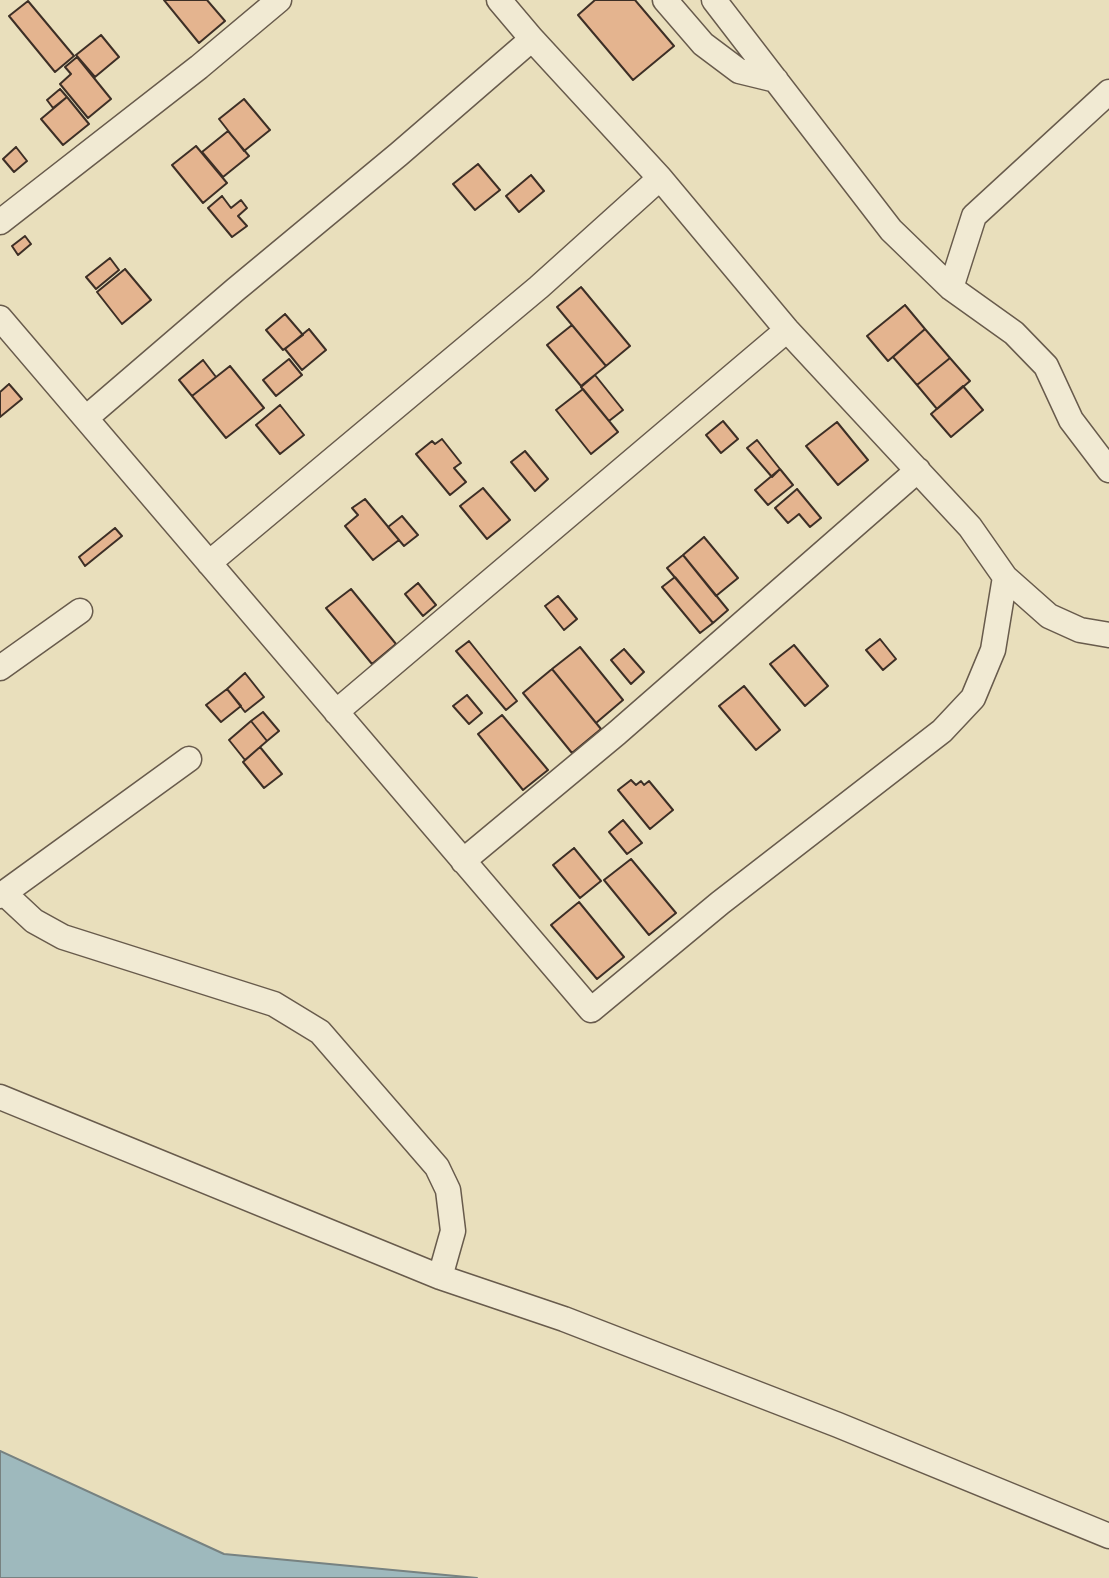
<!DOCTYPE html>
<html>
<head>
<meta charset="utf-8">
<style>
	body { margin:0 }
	canvas { display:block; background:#e9dfbc }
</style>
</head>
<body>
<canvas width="1109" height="1578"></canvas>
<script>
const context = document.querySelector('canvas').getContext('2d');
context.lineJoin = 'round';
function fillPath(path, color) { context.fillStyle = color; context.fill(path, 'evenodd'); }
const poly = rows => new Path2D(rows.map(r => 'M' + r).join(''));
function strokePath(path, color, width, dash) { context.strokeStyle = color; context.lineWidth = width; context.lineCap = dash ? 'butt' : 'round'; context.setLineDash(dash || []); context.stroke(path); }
const water = poly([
	[0,1451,224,1554,477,1578,0,1578,0,1451]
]);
fillPath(water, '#9eb9bd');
strokePath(water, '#778281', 2);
const building = poly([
	[164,0,207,0,225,21,199,43,164,0],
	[595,0,635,0,674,46,633,80,578,15,595,0],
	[28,1,74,56,55,72,9,16,28,1],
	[101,35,119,57,95,77,76,55,101,35],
	[77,57,111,99,88,118,60,84,71,74,65,67,77,57],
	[60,89,67,97,53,108,47,100,60,89],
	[67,97,89,124,63,145,41,119,67,97],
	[244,99,270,130,244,151,219,119,244,99],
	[228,131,249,156,223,177,202,152,228,131],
	[196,146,227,183,203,203,172,165,196,146],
	[16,147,27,161,14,172,3,159,16,147],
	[478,164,500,190,475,210,453,184,478,164],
	[531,175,544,191,519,212,506,196,531,175],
	[222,196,231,208,241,200,247,208,238,216,247,226,232,237,208,208,222,196],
	[25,236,31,244,18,255,12,246,25,236],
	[110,258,119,270,96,289,86,277,110,258],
	[125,269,151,300,122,324,97,292,125,269],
	[581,287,630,346,606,366,557,307,581,287],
	[905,305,925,329,888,361,867,336,905,305],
	[285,314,303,335,283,350,266,330,285,314],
	[572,325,606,366,581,386,547,345,572,325],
	[309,329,326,350,302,370,285,349,309,329],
	[925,329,950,358,917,385,893,357,925,329],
	[950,358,970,381,937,409,917,385,950,358],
	[289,359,302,375,276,396,263,380,289,359],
	[203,360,216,377,192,396,179,380,203,360],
	[230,366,264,408,226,438,192,396,230,366],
	[595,375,623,410,609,421,581,387,595,375],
	[9,384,22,399,0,417,0,392,9,384],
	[963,386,983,410,951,437,931,414,963,386],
	[583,389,618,432,591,454,556,410,583,389],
	[280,405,304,435,280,454,256,425,280,405],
	[723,421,738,439,721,453,706,435,723,421],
	[837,422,868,460,838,485,806,446,837,422],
	[442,439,461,463,454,468,466,482,450,495,416,454,432,441,435,444,442,439],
	[757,440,780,469,772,477,747,448,757,440],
	[525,451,548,479,535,491,511,462,525,451],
	[780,469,793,485,768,505,755,490,780,469],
	[483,488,510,520,487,539,460,506,483,488],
	[797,489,821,518,810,527,799,514,788,523,775,508,797,489],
	[365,499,399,540,373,560,345,526,358,515,352,508,365,499],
	[402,516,418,535,404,546,388,527,402,516],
	[115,528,122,536,85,566,79,557,115,528],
	[704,537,738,578,716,596,683,555,704,537],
	[683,555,728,610,713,623,667,568,683,555],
	[675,577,713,623,700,633,662,587,675,577],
	[418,583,436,605,423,616,405,594,418,583],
	[351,589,396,644,372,664,326,608,351,589],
	[558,596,577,619,564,630,545,606,558,596],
	[880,639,896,659,883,670,866,650,880,639],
	[469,641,517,701,506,710,456,651,469,641],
	[794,645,828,686,805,706,770,664,794,645],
	[580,647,623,700,596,723,552,669,580,647],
	[624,649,644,672,631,684,611,660,624,649],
	[552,669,601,729,572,753,523,693,552,669],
	[245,673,264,697,245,712,227,689,245,673],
	[744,686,780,730,756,750,719,706,744,686],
	[227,689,241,706,221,722,206,705,227,689],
	[467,695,482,713,469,724,453,706,467,695],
	[263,712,279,731,267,741,251,721,263,712],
	[502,715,548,770,523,790,478,734,502,715],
	[251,721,267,741,245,760,229,740,251,721],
	[260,747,282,774,264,788,243,762,260,747],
	[631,780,636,785,641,781,644,785,649,781,673,810,650,829,618,790,631,780],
	[623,820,642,843,627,854,609,832,623,820],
	[574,848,601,881,580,898,553,865,574,848],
	[631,859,676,913,649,935,604,880,631,859],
	[579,902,624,957,597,979,551,925,579,902]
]);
fillPath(building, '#e4b48f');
strokePath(building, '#3d2f26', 2);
const minor = poly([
	[499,0,532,39,660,178,787,330,970,527,1005,577,1049,616,1080,630,1109,635],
	[665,0,703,44,739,71,776,80],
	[714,0,891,230,951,288,1014,333,1046,366,1071,420,1109,470],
	[0,222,199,67,279,0],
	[951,288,974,216,1109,92],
	[0,318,591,1010,720,903,942,731,973,698,993,650,1005,577],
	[86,418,235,290,399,154,532,39],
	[209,563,539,287,660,178],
	[0,668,80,611],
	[336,712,787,330],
	[463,861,617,733,918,470],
	[4,893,34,921,63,937,274,1004,320,1032,437,1167,448,1190,453,1231,440,1277],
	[0,896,189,759],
	[0,1097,440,1277,564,1319,838,1425,1109,1536]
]);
strokePath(minor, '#685b4c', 27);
strokePath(minor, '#f1ead3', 24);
</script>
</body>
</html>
